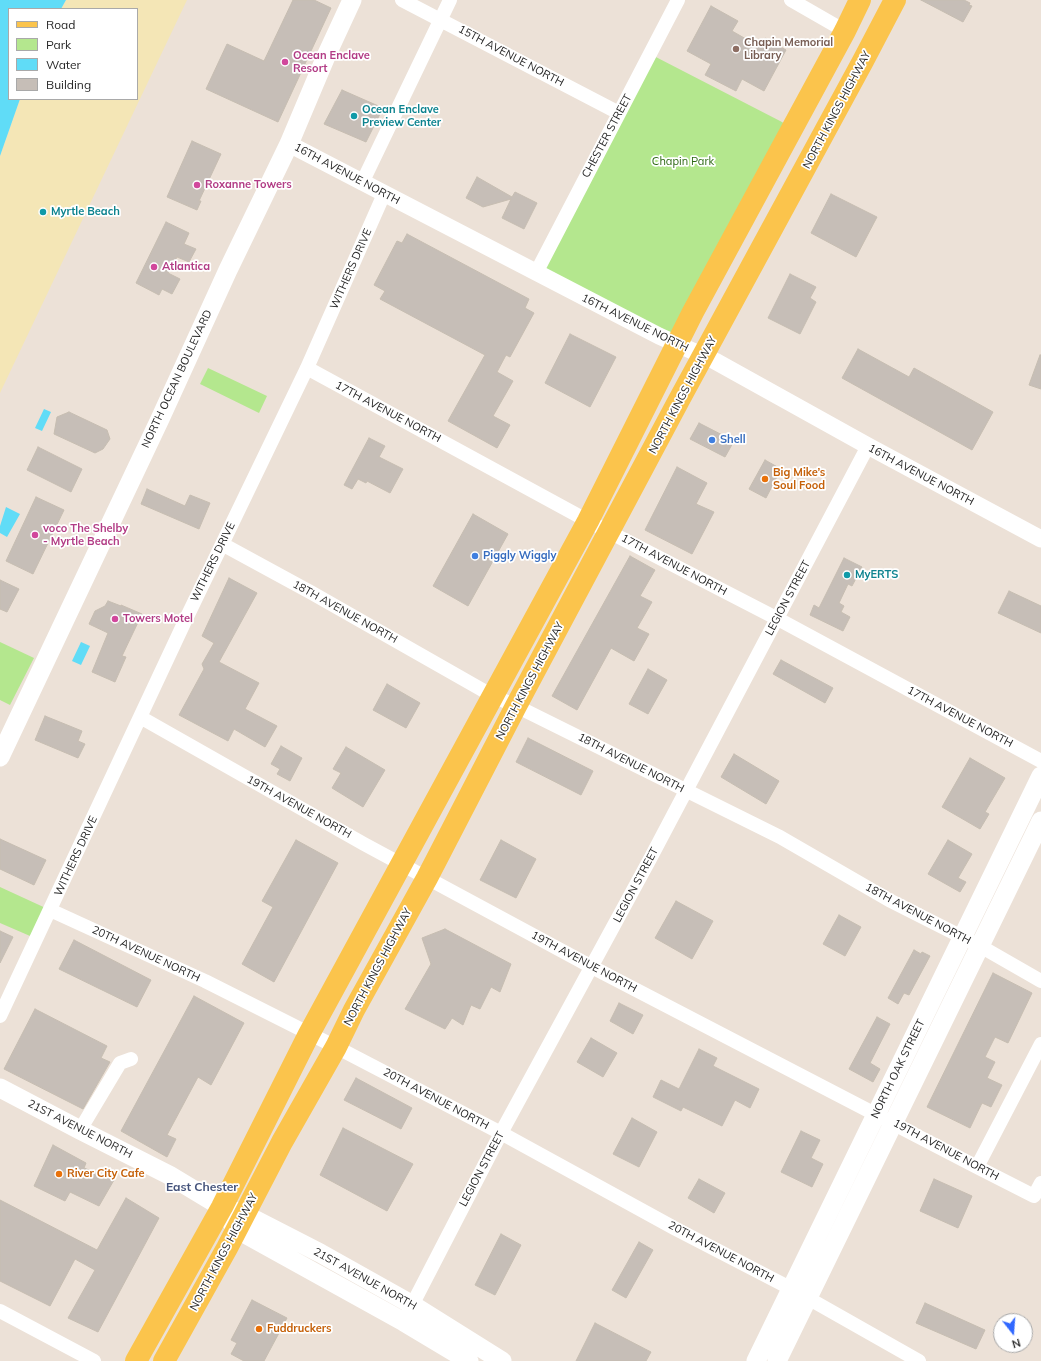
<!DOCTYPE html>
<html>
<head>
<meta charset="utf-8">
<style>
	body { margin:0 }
	#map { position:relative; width:1041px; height:1361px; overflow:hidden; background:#ece1d7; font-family:Mulish,sans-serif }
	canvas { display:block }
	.legend { position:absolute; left:8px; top:8px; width:130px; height:92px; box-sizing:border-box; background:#fff; border:1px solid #a9a9a9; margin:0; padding:5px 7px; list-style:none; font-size:12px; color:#272727 }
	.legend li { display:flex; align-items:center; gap:8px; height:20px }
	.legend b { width:20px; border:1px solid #a9a9a9 }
	.north { position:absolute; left:993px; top:1313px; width:40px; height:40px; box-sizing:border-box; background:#fff; border:1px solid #a9a9a9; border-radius:50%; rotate:163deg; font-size:11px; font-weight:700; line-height:16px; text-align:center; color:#272727 }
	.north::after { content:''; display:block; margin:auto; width:14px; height:18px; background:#3168ff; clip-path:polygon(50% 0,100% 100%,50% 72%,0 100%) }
</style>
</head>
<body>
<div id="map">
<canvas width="1041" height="1361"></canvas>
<ul class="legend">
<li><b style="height:5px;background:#fbc44c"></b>Road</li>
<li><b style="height:11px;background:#b4e78e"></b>Park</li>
<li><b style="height:11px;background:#60dcf7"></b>Water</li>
<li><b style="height:11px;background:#c6beb7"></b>Building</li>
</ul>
<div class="north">N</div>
</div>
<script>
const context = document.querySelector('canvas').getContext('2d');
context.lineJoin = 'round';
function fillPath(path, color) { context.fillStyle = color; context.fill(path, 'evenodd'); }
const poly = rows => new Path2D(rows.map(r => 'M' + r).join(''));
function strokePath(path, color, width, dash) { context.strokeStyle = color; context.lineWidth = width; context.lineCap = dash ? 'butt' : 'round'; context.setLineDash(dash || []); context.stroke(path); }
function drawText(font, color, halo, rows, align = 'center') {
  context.font = font + ' Mulish,sans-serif'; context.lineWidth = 3.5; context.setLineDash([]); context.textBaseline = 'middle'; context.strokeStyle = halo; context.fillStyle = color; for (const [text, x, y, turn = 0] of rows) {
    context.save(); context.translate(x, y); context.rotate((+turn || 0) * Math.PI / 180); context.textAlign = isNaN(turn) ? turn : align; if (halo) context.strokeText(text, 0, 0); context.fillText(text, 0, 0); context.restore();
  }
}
fillPath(poly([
	[650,54,782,122,791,129,676,344,536,273],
	[208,368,267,396,259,413,200,384],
	[0,642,34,658,10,705,0,700],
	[0,887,50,910,37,939,0,923]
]), '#b4e78e');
fillPath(poly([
	[66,0,187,0,0,393,0,156,20,99,137,99,137,9,61,9]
]), '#f4e6b6');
fillPath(poly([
	[0,0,66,0,61,9,9,9,9,99,20,99,0,156],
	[44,409,51,412,42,431,35,428],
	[6,507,20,514,7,537,0,533,0,526],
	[81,642,90,646,81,665,72,661]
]), '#60dcf7');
const building = poly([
	[293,0,314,0,331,8,278,122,206,89,227,44,264,61,293,0],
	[921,0,964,0,970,3,969,5,972,6,963,22,921,0],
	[711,6,738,21,732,31,760,47,765,38,786,50,764,91,742,79,736,91,705,75,711,64,687,51,711,6],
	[342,90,383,108,366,142,324,124,342,90],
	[192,141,221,154,199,201,201,201,197,210,167,197,192,141],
	[477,177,512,197,515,192,537,203,524,229,502,218,511,199,483,207,466,198,477,177],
	[831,194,877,217,856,257,811,233,831,194],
	[166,222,189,233,184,244,196,249,189,262,177,257,168,273,180,279,172,294,162,289,159,295,136,283,166,222],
	[407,234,529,299,525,308,534,313,510,357,506,355,497,372,513,381,493,416,510,425,497,448,448,421,485,355,380,299,385,291,374,285,397,241,402,243,407,234],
	[790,274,816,287,810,298,816,302,800,334,768,318,790,274],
	[570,334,616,357,590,407,545,383,570,334],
	[858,349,909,377,914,368,993,412,972,450,842,378,858,349],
	[1040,355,1041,355,1041,389,1029,385,1040,355],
	[69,412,107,430,110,439,103,449,95,453,54,434,57,417,69,412],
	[699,423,734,441,725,457,690,439,699,423],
	[369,438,385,446,379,457,403,469,390,493,367,481,366,483,358,479,352,489,344,485,369,438],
	[38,447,82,469,71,492,27,470,38,447],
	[765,460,781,469,766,498,749,489,765,460],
	[677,467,707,483,696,504,714,512,692,554,645,530,677,467],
	[147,489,185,506,190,495,210,503,199,529,141,504,147,489],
	[36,497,64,510,33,574,6,561,36,497],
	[473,514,508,534,468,606,433,586,473,514],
	[630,556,655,570,640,596,652,602,637,628,649,634,634,661,611,648,577,710,552,696,630,556],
	[844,558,862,567,852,586,848,584,839,603,844,606,841,612,850,617,843,631,810,615,814,605,819,608,844,558],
	[229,578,257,593,219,662,259,683,245,709,277,726,265,747,234,729,228,741,179,715,204,669,202,664,214,643,202,636,229,578],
	[0,580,19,589,7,612,0,609,0,580],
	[1009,591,1041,606,1041,633,998,613,1009,591],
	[108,601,121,606,121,605,142,614,122,656,126,657,115,682,92,672,108,633,89,624,95,611,105,606,108,601],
	[781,660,833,688,825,703,773,674,781,660],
	[648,669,667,680,648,714,629,704,648,669],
	[387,684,420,703,406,728,373,710,387,684],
	[45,716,82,731,78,741,85,744,78,758,35,740,45,716],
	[528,738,593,771,581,795,516,762,528,738],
	[281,746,302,758,290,781,277,774,280,769,271,764,281,746],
	[346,747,385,770,363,807,332,788,341,773,333,769,346,747],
	[734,754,779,781,766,804,721,777,734,754],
	[970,758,1005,778,985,812,989,814,980,829,942,807,970,758],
	[0,839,46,860,34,885,0,869,0,839],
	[296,840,338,863,274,982,242,964,273,907,262,901,296,840],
	[501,840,536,859,516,898,480,880,501,840],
	[948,840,972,854,958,878,966,882,960,892,928,874,948,840],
	[676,901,713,921,692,959,655,938,676,901],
	[839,915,861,927,845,956,823,944,839,915],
	[445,929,511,964,500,992,491,987,480,1009,471,1005,463,1025,452,1018,445,1029,405,1009,431,964,422,938,445,929],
	[0,931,13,937,0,963,0,931],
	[74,940,151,980,137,1007,59,969,74,940],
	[914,950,921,954,922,952,930,956,909,995,904,993,898,1004,888,998,914,950],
	[993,973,1032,993,1008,1043,995,1037,985,1057,995,1062,987,1078,1002,1085,991,1107,982,1103,970,1128,927,1107,993,973],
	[194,996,244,1023,211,1085,198,1077,167,1135,176,1139,167,1157,121,1131,194,996],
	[619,1003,643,1015,633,1034,610,1021,619,1003],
	[35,1009,107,1046,101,1058,110,1062,83,1109,4,1069,35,1009],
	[877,1017,890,1024,870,1063,880,1069,873,1082,849,1069,877,1017],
	[591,1038,617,1053,603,1077,577,1062,591,1038],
	[699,1049,717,1058,713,1066,759,1089,750,1108,735,1100,722,1126,683,1107,681,1111,653,1097,661,1080,679,1089,699,1049],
	[356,1078,412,1108,401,1129,344,1100,356,1078],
	[632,1118,657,1132,639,1167,613,1154,632,1118],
	[343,1128,413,1164,387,1211,320,1175,343,1128],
	[801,1131,820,1140,811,1158,823,1164,812,1187,781,1172,801,1131],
	[53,1145,86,1163,84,1168,114,1180,99,1206,70,1192,65,1201,34,1186,53,1145],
	[699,1179,725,1193,714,1213,688,1198,699,1179],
	[934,1179,972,1196,958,1228,920,1211,934,1179],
	[126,1198,159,1218,98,1332,68,1318,95,1270,75,1259,50,1306,0,1281,0,1200,97,1250,126,1198],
	[501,1234,521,1245,495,1295,475,1285,501,1234],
	[639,1242,653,1250,626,1298,612,1290,639,1242],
	[252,1300,287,1318,264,1361,244,1361,231,1354,237,1343,231,1340,252,1300],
	[925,1303,985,1330,976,1349,916,1323,925,1303],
	[595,1323,651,1352,646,1361,576,1361,595,1323]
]);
fillPath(building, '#c6beb7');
strokePath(building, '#c6bdb1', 1);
strokePath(poly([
	[402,0,619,113],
	[791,0,845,31],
	[362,183,450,0],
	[536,273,678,0],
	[307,368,588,521,778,619,1041,761],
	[222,544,312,593,493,696,516,706,780,837,889,900,980,946,1041,981],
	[140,717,364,844,592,967,977,1167,1034,1196,1041,1183],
	[50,910,205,981,336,1047,501,1133,676,1229,790,1288,919,1361],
	[0,1016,185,621,307,368,384,194],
	[80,1130,120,1063,131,1059],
	[977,1167,1041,1044],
	[0,1311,94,1361],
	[408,1313,501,1133,650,859,868,446]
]), '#fff', 14);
strokePath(poly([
	[289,144,659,336,715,361,868,446,1041,539]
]), '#fff', 17);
strokePath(poly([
	[0,757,160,419,228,270,289,144,327,54,352,0],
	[0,1088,80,1130,169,1175,222,1207,244,1214,320,1253,411,1304,502,1361],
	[228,1217,236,1229,404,1322,469,1361],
	[756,1361,1041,776],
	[777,1361,1041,821]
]), '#fff', 19);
strokePath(poly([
	[136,1361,222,1207,309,1034,588,521,693,312,845,31,860,0],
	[164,1361,227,1248,282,1142,336,1047,354,1010,427,878,516,706,679,400,863,61,895,0]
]), '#fbc44c', 22);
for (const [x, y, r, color] of [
	[736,49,4,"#8d6e63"],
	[285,62,4,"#d1479c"],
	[354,116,4,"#0f9aa8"],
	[197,185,4,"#d1479c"],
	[43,212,4,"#0f9aa8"],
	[154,267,4,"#d1479c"],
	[712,440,4,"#3f7fe0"],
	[765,479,4,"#e8710a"],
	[35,535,4,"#d1479c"],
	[475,556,4,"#3f7fe0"],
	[847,575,4,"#0f9aa8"],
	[115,619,4,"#d1479c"],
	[59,1174,4,"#e8710a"],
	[259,1329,4,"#e8710a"]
]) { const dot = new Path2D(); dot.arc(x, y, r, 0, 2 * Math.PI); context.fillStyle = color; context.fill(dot); strokePath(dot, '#fff', 1.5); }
drawText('bold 11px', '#785e54', '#fff', [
	["Chapin Memorial",744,43],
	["Library",744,56]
], 'left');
drawText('bold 11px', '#b23c85', '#fff', [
	["Ocean Enclave",293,56],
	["Resort",293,69],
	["Roxanne Towers",205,185],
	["Atlantica",162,267],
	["voco The Shelby",43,529],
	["- Myrtle Beach",43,542],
	["Towers Motel",123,619]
], 'left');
drawText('11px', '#272727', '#fff', [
	["15TH AVENUE NORTH",511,56,28],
	["NORTH KINGS HIGHWAY",837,110,-62],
	["CHESTER STREET",607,136,-62],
	["16TH AVENUE NORTH",347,174,28],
	["WITHERS DRIVE",351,269,-66],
	["16TH AVENUE NORTH",635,323,26],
	["NORTH OCEAN BOULEVARD",177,379,-65],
	["NORTH KINGS HIGHWAY",683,395,-62],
	["17TH AVENUE NORTH",388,412,28],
	["16TH AVENUE NORTH",921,475,28],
	["WITHERS DRIVE",213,562,-64],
	["17TH AVENUE NORTH",674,565,28],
	["LEGION STREET",788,598,-62],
	["18TH AVENUE NORTH",345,612,29],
	["NORTH KINGS HIGHWAY",530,681,-62],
	["17TH AVENUE NORTH",960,717,28],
	["18TH AVENUE NORTH",631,763,27],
	["19TH AVENUE NORTH",299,807,29],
	["WITHERS DRIVE",76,856,-65],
	["LEGION STREET",636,885,-62],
	["18TH AVENUE NORTH",918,914,28],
	["20TH AVENUE NORTH",146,954,25],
	["19TH AVENUE NORTH",584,962,28],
	["NORTH KINGS HIGHWAY",378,967,-62],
	["NORTH OAK STREET",898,1069,-64],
	["20TH AVENUE NORTH",436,1099,28],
	["21ST AVENUE NORTH",80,1129,27],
	["19TH AVENUE NORTH",946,1150,28],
	["LEGION STREET",482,1169,-62],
	["NORTH KINGS HIGHWAY",224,1252,-62],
	["20TH AVENUE NORTH",721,1252,28],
	["21ST AVENUE NORTH",365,1279,29]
]);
drawText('bold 11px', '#0d838f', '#fff', [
	["Ocean Enclave",362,110],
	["Preview Center",362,123],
	["Myrtle Beach",51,212],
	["MyERTS",855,575]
], 'left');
drawText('11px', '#2c6813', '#fff', [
	["Chapin Park",683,162]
]);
drawText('bold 11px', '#366cbe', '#fff', [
	["Shell",720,440],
	["Piggly Wiggly",483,556]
], 'left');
drawText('bold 11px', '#c56008', '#fff', [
	["Big Mike’s",773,473],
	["Soul Food",773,486],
	["River City Cafe",67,1174],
	["Fuddruckers",267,1329]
], 'left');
drawText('bold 12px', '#45537b', '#fff', [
	["East Chester",202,1187]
]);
</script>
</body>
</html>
